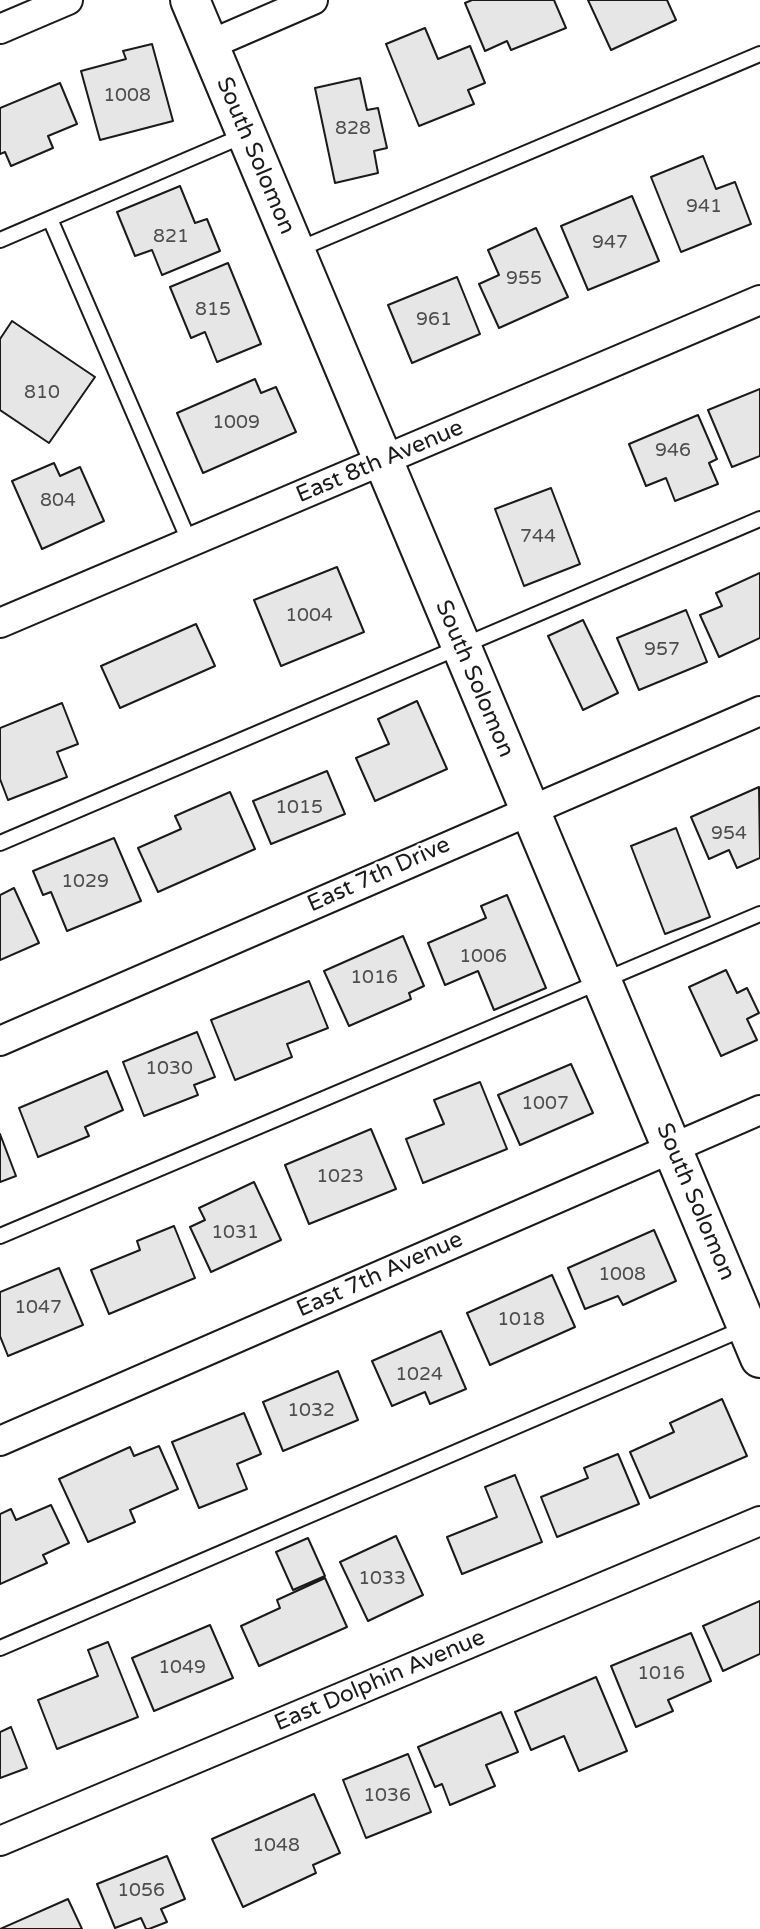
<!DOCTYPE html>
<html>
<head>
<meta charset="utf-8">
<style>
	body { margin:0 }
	canvas { display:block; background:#fff }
</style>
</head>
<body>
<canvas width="760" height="1929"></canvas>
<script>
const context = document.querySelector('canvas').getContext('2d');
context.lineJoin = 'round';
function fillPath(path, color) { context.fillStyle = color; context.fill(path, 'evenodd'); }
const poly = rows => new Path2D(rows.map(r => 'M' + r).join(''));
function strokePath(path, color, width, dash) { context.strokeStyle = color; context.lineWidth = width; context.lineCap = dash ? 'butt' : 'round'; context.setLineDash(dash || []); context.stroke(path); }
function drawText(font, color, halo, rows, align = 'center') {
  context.font = font + ' "Varela Round",sans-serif'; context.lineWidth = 5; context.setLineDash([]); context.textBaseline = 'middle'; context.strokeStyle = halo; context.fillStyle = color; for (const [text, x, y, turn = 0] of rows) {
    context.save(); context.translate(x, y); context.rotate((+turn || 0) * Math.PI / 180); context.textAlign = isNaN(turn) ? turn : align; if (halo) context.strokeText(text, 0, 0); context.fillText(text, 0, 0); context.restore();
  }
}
const building = poly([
	[472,0,554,0,566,28,511,50,507,41,485,51,465,3,472,0],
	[588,0,667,0,676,20,611,50,588,0],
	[425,28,438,59,470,46,485,83,468,90,474,104,419,126,386,44,425,28],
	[152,44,173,121,100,140,81,71,126,59,123,51,152,44],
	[360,78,367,110,378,108,387,148,374,151,378,173,335,183,315,88,360,78],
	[60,83,77,124,48,136,53,148,11,166,5,152,0,154,0,108,60,83],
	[703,156,716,189,735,182,751,224,681,252,651,177,703,156],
	[180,186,195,223,207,219,220,251,162,275,152,250,135,256,117,212,180,186],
	[632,196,659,261,588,290,561,226,632,196],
	[536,228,568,297,499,328,479,284,499,275,488,250,536,228],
	[228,263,261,344,217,362,205,332,191,338,170,287,228,263],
	[457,277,480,334,412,363,388,305,457,277],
	[12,321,95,377,49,443,0,410,0,339,12,321],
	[255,379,261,393,276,387,296,432,203,473,177,413,255,379],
	[760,389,760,456,732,467,708,410,760,389],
	[698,415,717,459,709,463,718,484,675,501,666,478,646,486,629,444,698,415],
	[54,463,60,476,80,467,104,521,42,549,12,481,54,463],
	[551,488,580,564,524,586,495,509,551,488],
	[337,567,364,632,281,666,254,600,337,567],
	[760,573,760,638,719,657,700,615,722,606,716,593,760,573],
	[686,610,707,662,639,690,617,638,686,610],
	[583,620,618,693,583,710,548,636,583,620],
	[196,624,215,666,120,708,101,666,196,624],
	[417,701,447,769,375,801,356,758,389,744,378,719,417,701],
	[62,703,78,744,57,752,67,777,8,800,0,779,0,728,62,703],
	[327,771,345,814,271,844,253,801,327,771],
	[759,787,760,858,737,868,729,850,709,859,691,817,759,787],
	[230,792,255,849,158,892,138,848,181,829,175,816,230,792],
	[676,828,710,917,665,934,631,846,676,828],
	[114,838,141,901,67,931,51,892,43,895,33,871,114,838],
	[14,888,39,943,0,960,0,895,14,888],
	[507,895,546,988,494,1010,478,971,445,985,428,943,486,918,481,906,507,895],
	[403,936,424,986,409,993,411,999,349,1026,324,971,403,936],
	[726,970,737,993,747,988,759,1013,747,1019,757,1040,721,1056,689,987,726,970],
	[309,981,328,1028,287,1044,292,1057,235,1080,211,1020,309,981],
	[197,1032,215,1077,194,1085,198,1095,144,1116,123,1062,197,1032],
	[571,1064,593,1113,520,1145,498,1095,571,1064],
	[107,1071,123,1110,85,1127,89,1136,38,1157,19,1108,107,1071],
	[480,1082,507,1149,423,1183,406,1139,444,1124,434,1100,480,1082],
	[371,1129,396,1189,309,1224,285,1165,371,1129],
	[0,1134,16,1176,0,1182,0,1134],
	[254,1182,281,1240,211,1272,190,1227,205,1220,199,1208,254,1182],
	[174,1226,195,1278,109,1314,91,1270,140,1250,137,1241,174,1226],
	[654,1230,676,1281,623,1305,618,1296,585,1309,568,1268,654,1230],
	[59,1268,83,1325,8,1356,0,1336,0,1292,59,1268],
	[552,1275,575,1327,490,1365,467,1313,552,1275],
	[441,1331,466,1389,430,1404,425,1392,392,1406,372,1361,441,1331],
	[338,1371,358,1420,283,1451,263,1402,338,1371],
	[722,1399,747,1456,650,1498,630,1452,674,1432,670,1423,722,1399],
	[244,1413,261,1454,237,1464,247,1489,199,1508,172,1442,244,1413],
	[159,1446,178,1489,130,1510,135,1522,88,1542,59,1479,130,1447,134,1456,159,1446],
	[618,1454,639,1504,557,1537,541,1497,588,1478,584,1468,618,1454],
	[515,1475,542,1542,462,1574,447,1537,497,1517,485,1487,515,1475],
	[51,1505,69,1543,43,1555,47,1563,0,1584,0,1514,11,1509,16,1520,51,1505],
	[396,1536,423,1595,368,1621,340,1562,396,1536],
	[308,1538,325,1576,293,1590,276,1552,308,1538],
	[325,1578,347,1627,259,1666,241,1626,280,1608,277,1600,325,1578],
	[760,1601,760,1654,723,1671,703,1626,760,1601],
	[210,1625,233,1678,154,1711,132,1658,210,1625],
	[691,1633,711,1681,668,1700,673,1711,636,1727,611,1666,691,1633],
	[108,1642,138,1717,57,1749,38,1700,98,1676,88,1650,108,1642],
	[596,1677,627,1751,579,1771,564,1736,531,1750,515,1712,596,1677],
	[501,1712,518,1752,486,1765,495,1786,450,1805,442,1784,435,1787,418,1747,501,1712],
	[11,1727,27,1768,0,1778,0,1732,11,1727],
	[408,1754,431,1812,366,1838,343,1780,408,1754],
	[314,1794,340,1853,313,1865,316,1873,243,1907,212,1839,314,1794],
	[167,1856,185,1899,161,1909,167,1922,149,1929,146,1929,141,1918,115,1928,97,1884,167,1856],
	[68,1899,82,1929,0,1929,68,1899]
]);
fillPath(building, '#e6e6e6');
strokePath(building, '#1a1a1a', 2);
const lane = poly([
	[50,219,190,543],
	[0,240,245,135],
	[297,250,760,54],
	[0,843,760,519],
	[0,1236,760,914],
	[0,1648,745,1328]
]);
const street = poly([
	[0,29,68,0],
	[209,45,313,0],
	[0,623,760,300],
	[0,1041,760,711],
	[0,1441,760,1110],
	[0,1841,760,1521]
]);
const secondary = poly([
	[190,0,760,1358]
]);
strokePath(lane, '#1a1a1a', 18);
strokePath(street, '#1a1a1a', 32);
strokePath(secondary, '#1a1a1a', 42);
strokePath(lane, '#fff', 14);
strokePath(street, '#fff', 28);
strokePath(secondary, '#fff', 38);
drawText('19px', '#4d4d4d', null, [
	["1008",127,96],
	["828",353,129],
	["941",704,207],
	["821",171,237],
	["947",610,243],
	["955",524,279],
	["815",213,310],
	["961",434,320],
	["810",42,393],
	["1009",236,423],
	["946",673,451],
	["804",58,501],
	["744",538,537],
	["1004",309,616],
	["957",662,650],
	["1015",299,808],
	["954",729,834],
	["1029",85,882],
	["1006",483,957],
	["1016",374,978],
	["1030",169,1069],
	["1007",545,1104],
	["1023",340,1177],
	["1031",235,1233],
	["1008",622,1275],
	["1047",38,1308],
	["1018",521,1320],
	["1024",419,1375],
	["1032",311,1411],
	["1033",382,1579],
	["1049",182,1668],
	["1016",661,1674],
	["1036",387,1796],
	["1048",276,1846],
	["1056",141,1891]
]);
drawText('23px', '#1a1a1a', '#fff', [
	["South Solomon",255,156,67],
	["East 8th Avenue",380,462,-23],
	["South Solomon",474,679,67],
	["East 7th Drive",379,875,-24],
	["South Solomon",695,1202,67],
	["East 7th Avenue",380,1275,-24],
	["East Dolphin Avenue",380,1681,-23]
]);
</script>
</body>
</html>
